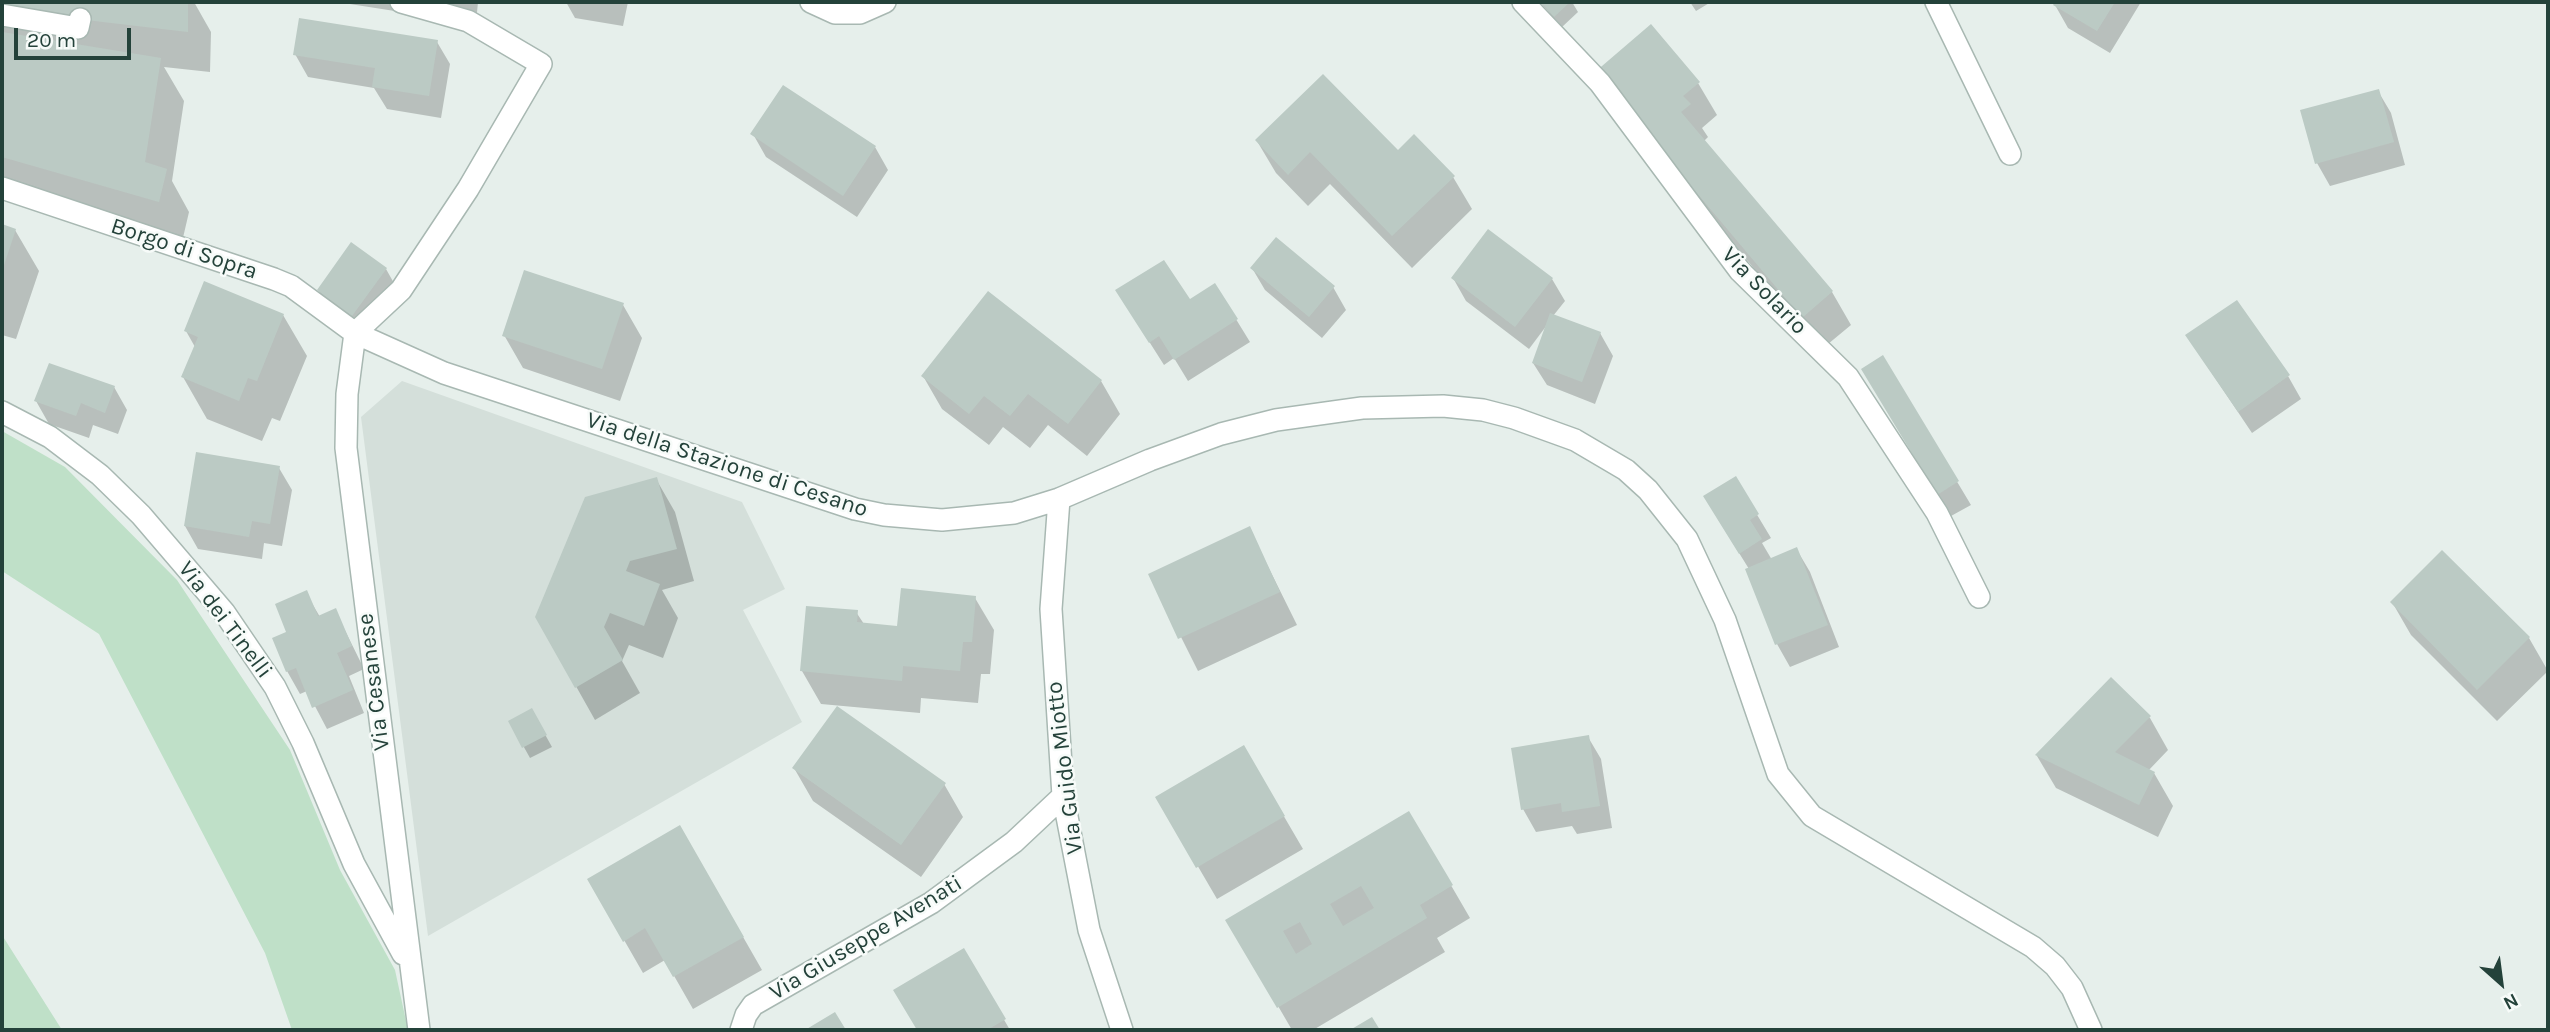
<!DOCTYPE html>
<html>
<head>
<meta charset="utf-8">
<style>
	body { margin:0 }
	#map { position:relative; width:2550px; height:1032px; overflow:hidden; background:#e6efeb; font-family:Karla,sans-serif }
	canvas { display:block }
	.frame { position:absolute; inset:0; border:4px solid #24423a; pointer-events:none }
	.north { position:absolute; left:2466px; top:948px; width:70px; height:70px; -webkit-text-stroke:5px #f7fbf9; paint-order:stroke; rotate:152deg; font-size:19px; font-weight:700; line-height:28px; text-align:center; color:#24423a }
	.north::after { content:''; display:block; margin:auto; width:24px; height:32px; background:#24423a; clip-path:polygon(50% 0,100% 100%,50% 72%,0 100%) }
	.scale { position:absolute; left:14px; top:28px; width:117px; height:32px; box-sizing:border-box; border:4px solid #24423a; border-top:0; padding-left:9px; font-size:21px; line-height:24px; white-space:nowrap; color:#24423a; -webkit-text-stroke:5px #f7fbf9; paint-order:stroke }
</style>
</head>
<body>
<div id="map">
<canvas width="2550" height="1032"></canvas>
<div class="frame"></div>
<div class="north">N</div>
<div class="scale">20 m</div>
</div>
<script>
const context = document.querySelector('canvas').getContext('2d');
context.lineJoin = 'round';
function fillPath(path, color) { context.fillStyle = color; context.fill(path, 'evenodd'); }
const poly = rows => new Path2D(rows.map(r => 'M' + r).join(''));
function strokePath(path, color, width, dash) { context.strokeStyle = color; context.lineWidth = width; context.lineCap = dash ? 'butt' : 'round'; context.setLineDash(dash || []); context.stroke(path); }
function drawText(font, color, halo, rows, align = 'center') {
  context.font = font + ' Karla,sans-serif'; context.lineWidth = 5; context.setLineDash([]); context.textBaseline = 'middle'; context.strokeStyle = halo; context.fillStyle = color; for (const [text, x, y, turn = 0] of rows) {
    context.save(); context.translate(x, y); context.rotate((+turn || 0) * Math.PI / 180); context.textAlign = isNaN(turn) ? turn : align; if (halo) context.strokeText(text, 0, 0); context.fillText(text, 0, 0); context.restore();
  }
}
fillPath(poly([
	[402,381,742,502,785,589,743,610,802,722,428,936,361,417]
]), '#d4dfda');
fillPath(poly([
	[2,431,65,467,177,580,290,750,340,870,395,970,408,1030,292,1030,265,953,99,634,2,571],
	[2,935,62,1030,2,1030]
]), '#bfe0c8');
fillPath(poly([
	[2,2,194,2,211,32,210,72,164,67,184,101,172,181,189,212,182,242,2,191],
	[337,2,403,2,401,12],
	[425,2,478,2,476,23],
	[566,2,628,2,623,26,575,18],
	[1540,2,1572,2,1578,12,1562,27],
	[1690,2,1711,2,1696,11],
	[2057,2,2141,2,2110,53,2068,28,2055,5],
	[437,42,450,64,441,118,387,109,374,88,308,77,295,54],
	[1698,83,1717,115,1702,128,1708,137,1704,141,1832,292,1851,325,1822,349,1616,105],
	[2378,91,2391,113,2405,165,2330,186,2317,163],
	[753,134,875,147,888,170,857,217,766,157],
	[1257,141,1398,153,1453,177,1472,209,1412,268,1330,184,1308,206,1276,173],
	[2,226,15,230,39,271,16,339,2,335],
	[1252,268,1333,287,1346,310,1322,338,1265,290],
	[386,269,399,292,366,337,332,313,319,291],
	[1453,278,1552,279,1565,301,1553,316,1600,333,1613,356,1595,404,1547,385,1533,363,1547,325,1529,349,1466,301],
	[1215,285,1250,342,1188,381,1174,358,1164,365,1131,313,1189,302],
	[623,305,642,338,620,401,523,368,504,335],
	[283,315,307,356,280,421,272,418,262,441,207,419,183,377,195,347,186,331],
	[2187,336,2288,376,2301,399,2252,433],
	[1883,358,1971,505,1951,516,1876,392],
	[923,376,1101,381,1120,414,1087,456,1048,425,1030,448,1003,427,989,445,942,409],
	[114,387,127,410,118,434,93,425,89,438,49,424,36,401],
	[279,468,292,490,282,546,264,543,262,559,198,549,185,526],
	[1735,478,1771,538,1762,543,1772,560,1797,550,1810,572,1839,647,1790,667,1777,644,1749,569,1718,519],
	[656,479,675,512,694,581,662,590,678,618,663,658,629,645,622,661,640,693,595,720,537,617],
	[1249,528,1297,625,1198,671,1150,575],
	[306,593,320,617,335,610,364,669,349,676,364,713,327,729,307,691,300,694,287,671,289,633],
	[975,598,994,630,990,674,981,674,978,703,921,698,920,713,821,704,802,671,856,612,864,624,899,628],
	[2392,602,2529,638,2548,671,2497,721,2411,635],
	[2111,680,2150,718,2168,750,2148,771,2154,773,2173,806,2158,837,2056,788,2037,756],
	[532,711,552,747,530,758,510,722],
	[1588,737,1601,759,1612,828,1577,834,1572,826,1536,832,1523,809],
	[1244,748,1303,849,1217,899,1158,798],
	[794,768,944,784,963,817,921,877,813,801],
	[1409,813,1470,918,1437,938,1445,952,1313,1030,1292,1030,1228,920],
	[680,827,762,970,693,1009,665,960,643,973,589,879],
	[964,951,1010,1030,919,1030,896,990]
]), '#0003');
fillPath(poly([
	[2,2,188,2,188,32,2,10],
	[1541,2,1570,2,1554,17],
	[2055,2,2115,2,2097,31,2053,5],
	[299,18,438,40,429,96,372,87,375,68,293,55],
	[1651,24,1700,82,1683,96,1691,104,1681,112,1833,291,1802,318,1595,72],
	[2,32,161,58,145,162,167,169,159,202,2,157],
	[1323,74,1398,150,1414,134,1455,176,1392,236,1310,152,1288,175,1255,140],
	[783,85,876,146,843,196,750,134],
	[2379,89,2394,142,2315,164,2300,110],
	[2,224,16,229,2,271],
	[1488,229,1553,278,1515,327,1451,278],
	[1276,237,1335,286,1309,317,1250,268],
	[351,242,387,268,352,316,317,290],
	[1164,260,1190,299,1215,283,1238,319,1174,360,1159,336,1149,343,1115,290],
	[524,270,624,303,602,369,502,336],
	[204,281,284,314,257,381,248,378,239,401,181,377,198,337,184,331],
	[988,291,1102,380,1068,424,1028,394,1010,416,984,396,969,414,921,376],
	[2237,300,2290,375,2238,412,2185,335],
	[1550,313,1601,332,1582,382,1532,363],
	[1883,355,1959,481,1937,495,1861,369],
	[49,363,115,386,105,413,81,403,76,416,34,401],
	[196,452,280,466,270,524,252,521,249,537,184,526],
	[1736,476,1759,514,1750,520,1762,539,1739,554,1703,496],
	[657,477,677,549,630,561,626,571,660,584,644,626,610,613,604,627,623,660,575,688,535,617,585,497],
	[1250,526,1280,592,1178,639,1148,574],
	[1797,547,1828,625,1775,645,1745,569],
	[2442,550,2530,637,2477,690,2390,602],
	[901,588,976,596,972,642,963,642,960,671,903,666,902,681,800,671,806,606,858,610,857,622,897,626],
	[307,590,318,616,336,608,352,646,337,653,353,690,312,708,296,668,286,672,272,638,286,632,275,604],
	[2111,677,2151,716,2115,752,2155,772,2139,805,2035,755],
	[837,706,946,783,901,845,792,768],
	[532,708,547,735,522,748,508,721],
	[1589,735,1600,806,1562,812,1561,803,1521,810,1511,748],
	[1244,745,1285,816,1196,868,1155,797],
	[1409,811,1453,885,1420,905,1427,918,1277,1008,1225,920],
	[1361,886,1374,908,1343,926,1330,904],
	[1300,922,1312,944,1296,954,1283,931],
	[680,825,744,937,673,977,645,928,623,942,587,879],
	[964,948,1006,1019,987,1030,917,1030,893,990],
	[835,1012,846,1030,805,1030],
	[1372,1017,1380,1030,1350,1030]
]), '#bbcac4');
const minor = poly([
	[811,2,835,13,860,13,885,2],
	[1523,2,1600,83,1740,271,1848,377,1937,513,1979,597],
	[1936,2,2010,154],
	[2,15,78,28,80,19],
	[2,188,274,279,291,286,355,333,444,373,855,509,884,515,942,520,1014,513,1059,499,1150,460,1221,434,1276,420,1362,408,1443,406,1483,410,1514,418,1575,440,1626,470,1648,490,1687,539,1725,620,1778,774,1812,816,2033,947,2055,966,2072,988,2091,1030],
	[355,333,347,394,346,448,419,1030],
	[355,333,401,290,468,189,541,64,468,21,401,2],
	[2,412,50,437,100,475,141,515,224,612,275,687,303,743,354,864,403,954],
	[1059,499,1051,609,1063,796,1089,930,1122,1030],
	[741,1030,746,1015,753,1005,931,903,1014,842,1063,796]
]);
strokePath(minor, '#a8b8b2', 24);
strokePath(minor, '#fff', 21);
drawText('23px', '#24423a', '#f7fbf9', [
	["Borgo di Sopra",184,249,18],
	["Via Solario",1764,291,46],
	["Via della Stazione di Cesano",727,465,18],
	["Via dei Tinelli",225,620,53],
	["Via Cesanese",374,682,-97],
	["Via Guido Miotto",1065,768,-97],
	["Via Giuseppe Avenati",866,938,-31]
]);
</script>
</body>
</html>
